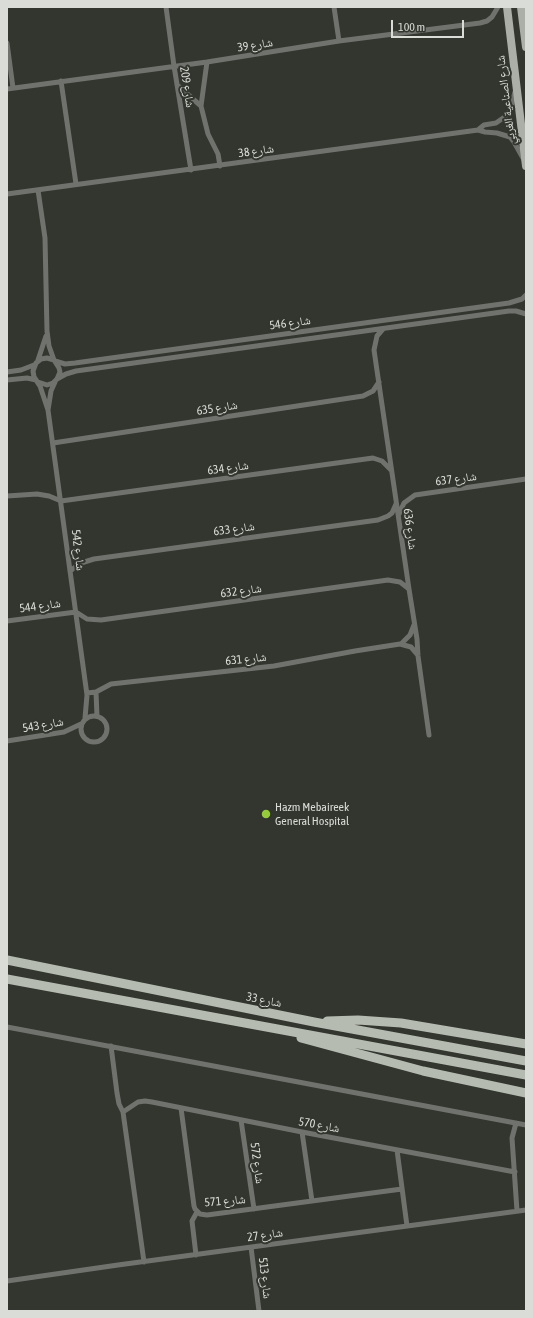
<!DOCTYPE html>
<html>
<head>
<meta charset="utf-8">
<style>
	body { margin:0 }
	#map { position:relative; width:533px; height:1318px; overflow:hidden; background:#32362e; font-family:"Asap Condensed",sans-serif }
	canvas { display:block }
	.frame { position:absolute; inset:0; border:8px solid #d9dcd7; pointer-events:none }
	.scale { position:absolute; left:391px; top:20px; width:73px; height:18px; box-sizing:border-box; border:2px solid #d9dcd7; border-top:0; padding-left:5px; font-size:12px; line-height:14px; white-space:nowrap; color:#d9dcd7; -webkit-text-stroke:3px #32362e; paint-order:stroke }
</style>
</head>
<body>
<div id="map">
<canvas width="533" height="1318"></canvas>
<div class="frame"></div>
<div class="scale">100 m</div>
</div>
<script>
const context = document.querySelector('canvas').getContext('2d');
context.lineJoin = 'round';
const poly = rows => new Path2D(rows.map(r => 'M' + r).join(''));
function strokePath(path, color, width, dash) { context.strokeStyle = color; context.lineWidth = width; context.lineCap = dash ? 'butt' : 'round'; context.setLineDash(dash || []); context.stroke(path); }
function drawText(font, color, halo, rows, align = 'center') {
  context.font = font + ' "Asap Condensed","Noto Naskh Arabic",sans-serif'; context.lineWidth = 4; context.setLineDash([]); context.textBaseline = 'middle'; context.strokeStyle = halo; context.fillStyle = color; for (const [text, x, y, turn = 0] of rows) {
    context.save(); context.translate(x, y); context.rotate((+turn || 0) * Math.PI / 180); context.textAlign = isNaN(turn) ? turn : align; if (halo) context.strokeText(text, 0, 0); context.fillText(text, 0, 0); context.restore();
  }
}
strokePath(poly([
	[166,7,174,66,191,170],
	[334,7,339,41],
	[7,43,13,88],
	[207,62,201,106,208,134,218,154,220,166],
	[61,81,76,184],
	[177,85,201,106],
	[7,89,207,62,339,41,480,23,487,21,492,17,498,7],
	[478,130,484,125,496,123,506,116,510,111,515,92],
	[38,190,45,238,47,331,49,346,54,360],
	[7,194,478,130,485,132,497,133,510,137,514,142,524,160],
	[383,329,377,336,374,350,409,589,417,639,418,656,429,735],
	[38,360,46,336],
	[55,361,65,364,75,363,509,303,522,299,526,295],
	[7,372,21,370,34,365],
	[57,379,66,374,76,371,509,311,516,311,526,314],
	[7,380,27,378,36,380],
	[38,382,47,385,53,383,57,379,60,372,59,368,54,360,47,358,41,359,36,363,33,371,34,377,40,386,48,410,87,695,85,718],
	[48,410,51,391,55,382],
	[53,443,363,396,373,391,379,382],
	[7,496,37,494,49,496,61,501,373,458,382,461,391,470],
	[399,514,404,503,415,495,526,479],
	[70,571,81,563,94,559,378,520,388,516,392,513,396,504],
	[7,621,76,612,87,619,101,620,388,580,400,582,409,589],
	[401,644,410,635,414,625],
	[96,692,111,684,274,666,355,651,400,644,411,647,417,654],
	[87,693,96,692,97,716],
	'81 729a13 13 0 1 1 26 0a13 13 0 1 1-26 0Z',
	[7,741,64,732,81,724],
	[7,1027,526,1125],
	[111,1046,117,1093,119,1104,123,1112,144,1262],
	[181,1108,194,1206,195,1209,200,1214,207,1215,402,1189],
	[123,1112,138,1102,145,1101,152,1102,302,1132,515,1172],
	[241,1120,254,1209],
	[516,1123,512,1138,517,1211],
	[302,1132,312,1201],
	[397,1150,407,1226],
	[251,1247,259,1311],
	[196,1255,192,1221,197,1212],
	[7,1281,118,1265,526,1210]
]), '#70726e', 5);
strokePath(poly([
	[507,7,526,166],
	[521,7,526,47]
]), '#abafa7', 8);
strokePath(poly([
	[7,960,314,1022,526,1061],
	[7,979,526,1075],
	[327,1021,358,1020,401,1023,526,1044],
	[301,1038,423,1071,526,1093]
]), '#b6bbb2', 9);
for (const [x, y, r, color] of [
	[266,814,5,"#96cc3a"]
]) { const dot = new Path2D(); dot.arc(x, y, r, 0, 2 * Math.PI); context.fillStyle = color; context.fill(dot); strokePath(dot, '#32362e', 1.5); }
drawText('12px', '#d9dcd7', '#32362e', [
	["شارع 39",255,45,-9],
	["شارع 209",187,87,81],
	["شارع الصناعية الغربي",506,100,-97],
	["شارع 38",256,151,-8],
	["شارع 546",290,323,-8],
	["شارع 635",217,408,-9],
	["شارع 634",228,468,-8],
	["شارع 637",456,479,-8],
	["شارع 633",234,529,-8],
	["شارع 636",410,529,82],
	["شارع 542",78,550,83],
	["شارع 632",241,591,-8],
	["شارع 544",40,606,-8],
	["شارع 631",246,659,-6],
	["شارع 543",43,725,-10],
	["شارع 33",264,1000,11],
	["شارع 570",319,1125,10],
	["شارع 572",257,1163,82],
	["شارع 571",225,1201,-5],
	["شارع 27",265,1235,-8],
	["شارع 513",265,1278,83]
]);
drawText('12px', '#d9dcd7', '#32362e', [
	["Hazm Mebaireek",275,807],
	["General Hospital",275,821]
], 'left');
</script>
</body>
</html>
